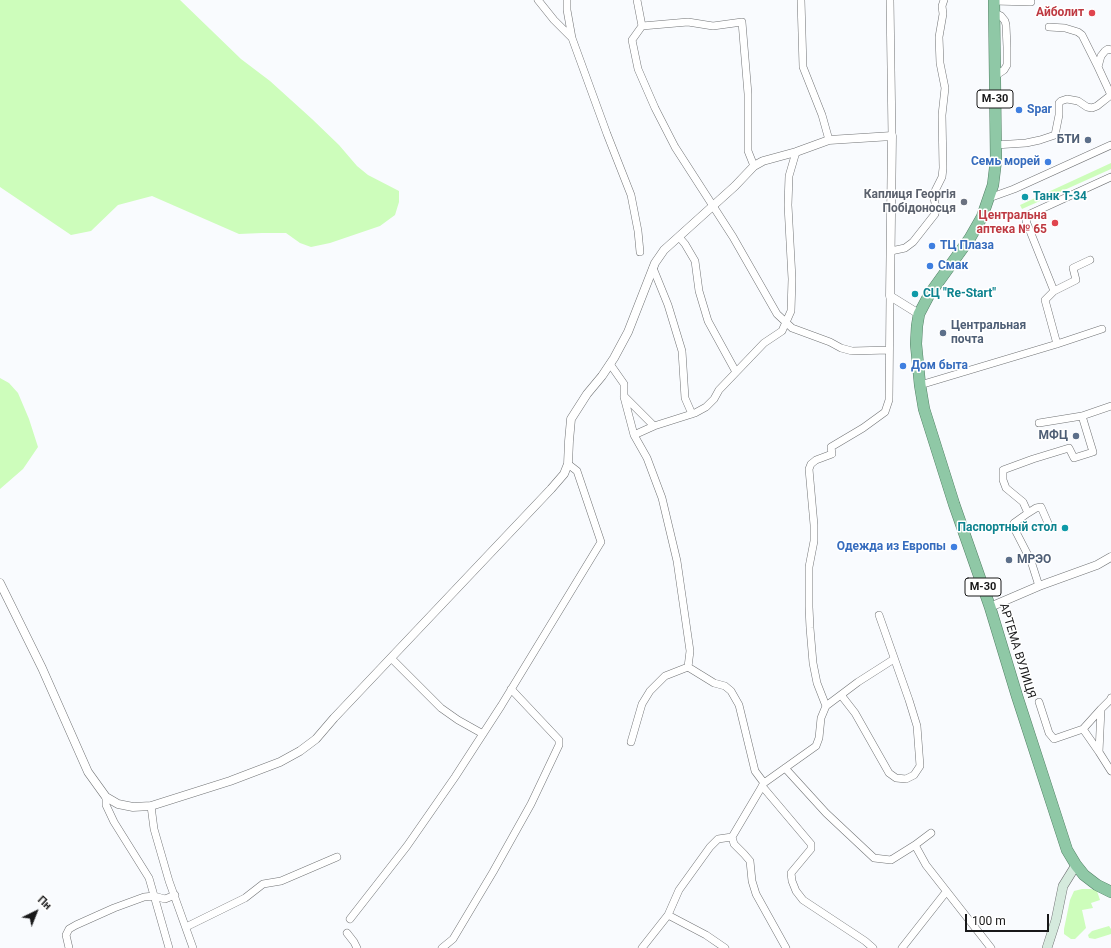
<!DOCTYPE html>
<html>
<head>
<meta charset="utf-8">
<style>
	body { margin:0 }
	#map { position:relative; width:1111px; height:948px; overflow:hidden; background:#f9fbfe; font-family:Roboto,sans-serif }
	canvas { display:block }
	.north { position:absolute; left:16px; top:892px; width:40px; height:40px; -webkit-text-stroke:3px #fff; paint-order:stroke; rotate:43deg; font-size:11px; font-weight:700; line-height:16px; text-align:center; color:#181819 }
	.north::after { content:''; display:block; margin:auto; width:14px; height:18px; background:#181819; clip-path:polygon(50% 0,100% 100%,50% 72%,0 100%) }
	.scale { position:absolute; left:965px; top:914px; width:84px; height:18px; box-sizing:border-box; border:2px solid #181819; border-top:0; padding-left:5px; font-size:12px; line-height:14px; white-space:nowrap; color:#181819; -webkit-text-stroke:3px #fff; paint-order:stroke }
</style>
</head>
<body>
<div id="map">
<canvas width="1111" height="948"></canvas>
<div class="north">Пн</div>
<div class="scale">100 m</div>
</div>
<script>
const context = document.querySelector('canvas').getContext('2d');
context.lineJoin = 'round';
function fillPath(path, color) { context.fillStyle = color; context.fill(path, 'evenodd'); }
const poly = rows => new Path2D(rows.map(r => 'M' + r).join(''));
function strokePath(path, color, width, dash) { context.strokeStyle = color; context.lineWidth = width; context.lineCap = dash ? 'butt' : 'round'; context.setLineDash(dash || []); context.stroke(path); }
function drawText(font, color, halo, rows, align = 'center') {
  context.font = font + ' Roboto,sans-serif'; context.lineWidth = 3; context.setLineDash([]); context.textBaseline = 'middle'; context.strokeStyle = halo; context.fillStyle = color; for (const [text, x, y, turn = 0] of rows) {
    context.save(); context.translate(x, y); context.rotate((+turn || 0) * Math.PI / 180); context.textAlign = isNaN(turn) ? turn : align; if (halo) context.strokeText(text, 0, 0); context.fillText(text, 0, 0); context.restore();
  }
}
fillPath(poly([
	[0,0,180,0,241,59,270,81,312,119,339,145,357,166,368,175,399,191,399,202,395,215,380,226,330,243,311,247,300,243,286,233,262,233,239,234,152,196,118,205,91,231,71,235,0,187],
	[1111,163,1111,169,1022,209,1020,205],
	[0,378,9,383,18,393,29,419,38,447,23,469,0,489],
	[1082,889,1091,889,1097,891,1100,900,1091,903,1093,908,1082,910,1086,928,1075,939,1071,939,1064,934,1064,929,1070,900,1074,891],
	[1109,926,1111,929,1111,934,1095,939,1089,938,1088,935,1092,931]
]), '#cdfdbb');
const minor = poly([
	[538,0,554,20,572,38],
	[567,0,567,10,572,38,607,134,631,195,638,231,640,252],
	[637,0,642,26,632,40,638,69,655,108,675,147,733,237,777,314,792,328,830,342,841,348,852,351,889,350],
	[801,0,803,67,822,115,829,140],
	[890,0,892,136],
	[994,1,1031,2],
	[994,13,1001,16,1005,21,1006,25,1007,47,1007,65,1004,70,995,76],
	[642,26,688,22,713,26,742,22,748,94,748,151,754,166],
	[1049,27,1065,28,1078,32,1082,35,1098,67],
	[1111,95,1098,67,1101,56,1105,51,1108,49,1111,50],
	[995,145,1026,143,1040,140,1055,135,1059,115,1059,103,1061,101,1067,99,1078,101,1087,107,1092,108,1097,106,1111,95],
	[989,198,1014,189,1111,145],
	[679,237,685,244,695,261,699,291,708,321,736,372],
	[891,251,905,248,913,242,935,214,936,208,934,198,935,191,942,177,943,168,942,115,945,88,940,63,939,37,943,14,942,6,944,0],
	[653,268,668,305,682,351,685,398,692,414],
	[1054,291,1026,221,1030,214,1111,177],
	[1057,344,1045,300,1054,291,1076,280,1073,268,1090,260],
	[610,364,624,384,624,396,654,426,695,413,706,407,714,399,719,390,764,343,782,331,791,311,792,279,788,205,789,176,796,152],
	[920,385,1057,344,1102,329],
	[624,397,634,435],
	[1039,423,1082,416,1111,406],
	[654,426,634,435,647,458,662,498,677,561,690,651,688,667,714,683,725,686,731,691,739,705,755,771,764,783],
	[1028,513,1014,523,1013,526,1031,561,1039,586],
	[1048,523,1041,507,1036,508,1028,513,1023,502,1006,488,1003,480,1003,470,1033,459,1069,448,1074,458,1093,452,1082,416],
	[391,658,441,708,458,720,483,734],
	[841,695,855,713,889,773,896,778,906,779,914,775,920,766,917,726,909,700,879,615],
	[1111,698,1110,700,1101,709,1099,752,1111,771],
	[1039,702,1049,733,1054,739,1083,729],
	[826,706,817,683,813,663,810,628,809,607,809,567,814,541,814,525,809,469,811,464,816,460,832,454,831,447,863,428,885,412,889,400,890,296],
	[631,742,642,704,650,691,665,676,688,667],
	[1099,752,1083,729,1101,709],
	[785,768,826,813,874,858,891,860,915,845,926,865,991,948],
	[762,786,811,844,811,849,791,873,792,881,796,891,803,900,865,941,873,948],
	[106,797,106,805,114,822,149,878,169,948],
	[151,806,154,829,169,881,193,948],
	[915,845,931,833],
	[668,915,706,935,725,948],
	[350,919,407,846,455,777,501,706,601,542,577,471,568,464],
	[186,927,245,898,263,884,281,881,337,857],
	[347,933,354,942,357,948],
	[69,948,66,935,69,929,76,925,114,908,144,897,154,896,165,899,175,895],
	[442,948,453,939,493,872,531,804,559,745,559,740,511,689],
	[642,948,668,915,679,890,710,847,718,839,732,837],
	[786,948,756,894,752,881,750,861,744,854,734,844,732,837,764,783,816,746,819,738,821,718,826,706,858,682,894,659],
	[902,948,946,892]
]);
const tertiary = poly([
	[0,583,42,668,88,772,106,797,118,804,133,807,151,806,230,781,280,762,300,751,316,739,334,718,551,489,564,474,568,464,569,441,571,419,587,394,602,376,614,358,628,332,655,263,664,250,735,186,754,166,763,161,796,152,829,140,892,136,890,296,919,314],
	[990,607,1039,586,1097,565,1111,557]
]);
const secondary = poly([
	[1047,948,1056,920,1063,886,1076,865]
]);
const trunk = poly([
	[994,0,996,160,993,185,982,217,970,238,929,295,919,314,917,326,916,344,920,385,924,409,954,504,990,607,1017,696,1067,850,1076,865,1084,875,1097,885,1111,892]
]);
strokePath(minor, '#717375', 8);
strokePath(tertiary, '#717375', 9);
strokePath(secondary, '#717375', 10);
strokePath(trunk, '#538166', 12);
strokePath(minor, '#fff', 7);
strokePath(tertiary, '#fff', 8);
strokePath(secondary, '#d5eadd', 9);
strokePath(trunk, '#8fc8a6', 11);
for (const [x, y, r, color] of [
	[1092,13,4,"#e0444e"],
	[1019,110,4,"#3f7fe0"],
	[1088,140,4,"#5c6f8a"],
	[1048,162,4,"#3f7fe0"],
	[1025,197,4,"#0f9aa8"],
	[964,202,4,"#6b7280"],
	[1055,223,4,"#e0444e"],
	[932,246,4,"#3f7fe0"],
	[930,266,4,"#3f7fe0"],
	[915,294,4,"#0f9aa8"],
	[943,333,4,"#5c6f8a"],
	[903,366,4,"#3f7fe0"],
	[1076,436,4,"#5c6f8a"],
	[1065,528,4,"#0f9aa8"],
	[954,547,4,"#3f7fe0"],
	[1009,560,4,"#5c6f8a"]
]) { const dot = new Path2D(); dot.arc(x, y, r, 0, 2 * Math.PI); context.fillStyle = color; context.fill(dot); strokePath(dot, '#fff', 1.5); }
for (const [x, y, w] of [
	[995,99,36],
	[983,587,36]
]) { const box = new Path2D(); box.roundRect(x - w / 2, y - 9, w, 18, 3); context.fillStyle = '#fff'; context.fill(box); strokePath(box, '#181819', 1); }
drawText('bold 11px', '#181819', null, [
	["М-30",995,99],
	["М-30",983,587]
]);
drawText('bold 12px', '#be3a42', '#fff', [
	["Айболит",1084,13],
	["Центральна",1047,216],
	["аптека № 65",1047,230]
], 'right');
drawText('bold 12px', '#366cbe', '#fff', [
	["Spar",1027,110],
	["Семь морей",1040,162,"right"],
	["ТЦ Плаза",940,246],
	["Смак",938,266],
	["Дом быта",911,366],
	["Одежда из Европы",946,547,"right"]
], 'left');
drawText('bold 12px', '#4e5e75', '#fff', [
	["БТИ",1080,140],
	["Центральная",951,326,"left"],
	["почта",951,340,"left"],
	["МФЦ",1068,436],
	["МРЭО",1017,560,"left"]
], 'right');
drawText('bold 12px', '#5b616d', '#fff', [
	["Каплиця Георгія",956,195],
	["Побідоносця",956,209]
], 'right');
drawText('bold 12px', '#0d838f', '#fff', [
	["Танк Т-34",1033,197],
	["СЦ \"Re-Start\"",923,294],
	["Паспортный стол",1057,528,"right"]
], 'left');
drawText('12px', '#181819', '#fff', [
	["АРТЕМА ВУЛИЦЯ",1017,651,73]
]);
</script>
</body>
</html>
